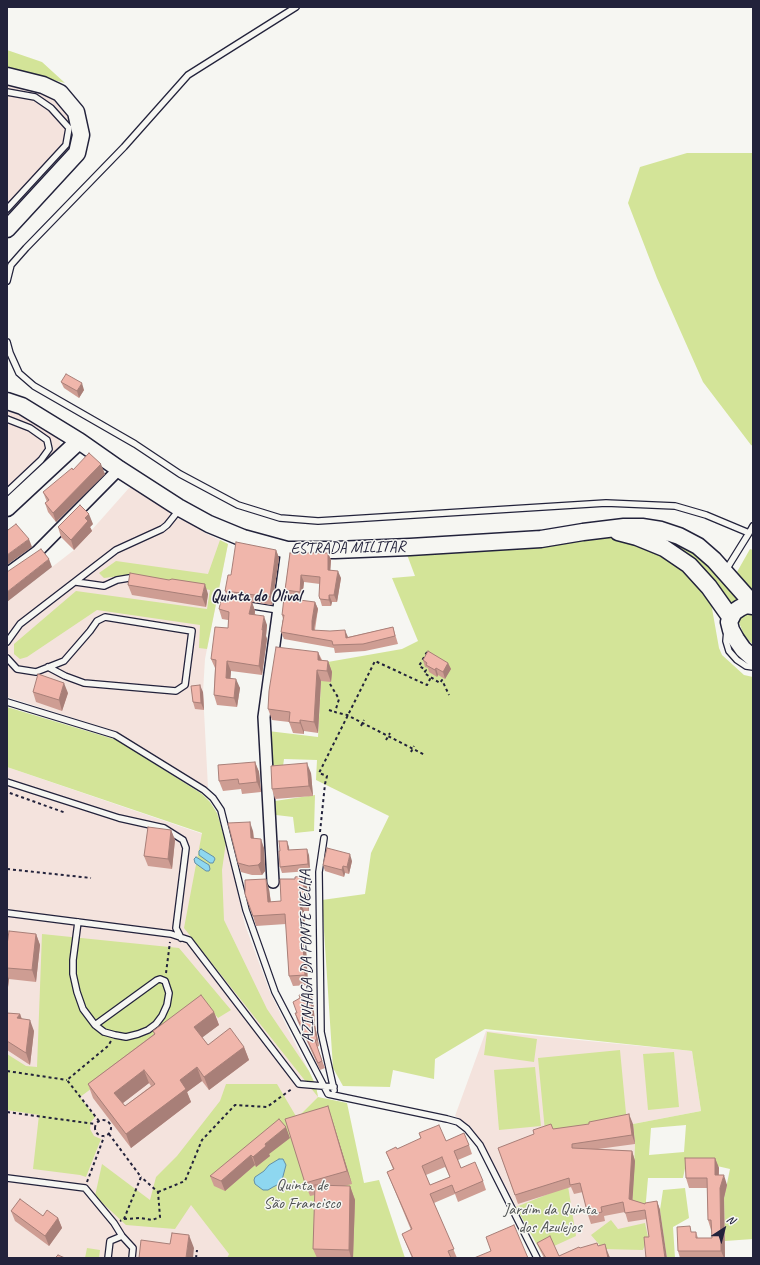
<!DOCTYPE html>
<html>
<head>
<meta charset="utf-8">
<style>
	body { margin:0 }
	#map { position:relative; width:760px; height:1265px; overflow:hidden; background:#f6f6f2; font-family:Caveat,sans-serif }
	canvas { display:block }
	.frame { position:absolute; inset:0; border:8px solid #22223b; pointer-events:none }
	.north { position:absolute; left:704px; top:1209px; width:40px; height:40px; -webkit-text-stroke:3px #f6f6f2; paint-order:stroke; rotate:36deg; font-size:11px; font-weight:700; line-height:16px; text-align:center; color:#22223b }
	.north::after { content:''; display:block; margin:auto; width:14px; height:18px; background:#22223b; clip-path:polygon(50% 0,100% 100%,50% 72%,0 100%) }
</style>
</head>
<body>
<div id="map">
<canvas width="760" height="1265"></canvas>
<div class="frame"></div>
<div class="north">N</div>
</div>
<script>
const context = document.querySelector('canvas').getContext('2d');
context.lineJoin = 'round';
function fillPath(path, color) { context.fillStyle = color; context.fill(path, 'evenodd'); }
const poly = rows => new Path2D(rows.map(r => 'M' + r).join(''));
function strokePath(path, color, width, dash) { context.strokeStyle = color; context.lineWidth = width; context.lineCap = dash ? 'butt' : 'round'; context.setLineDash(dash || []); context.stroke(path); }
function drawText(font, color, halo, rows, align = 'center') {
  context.font = font + ' Caveat,sans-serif'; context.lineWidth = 3; context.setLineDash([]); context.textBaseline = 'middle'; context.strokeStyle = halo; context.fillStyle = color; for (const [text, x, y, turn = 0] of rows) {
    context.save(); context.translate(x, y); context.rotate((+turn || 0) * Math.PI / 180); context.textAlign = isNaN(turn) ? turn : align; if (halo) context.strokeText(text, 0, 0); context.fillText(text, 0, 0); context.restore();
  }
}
fillPath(poly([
	[7,84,35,91,53,99,68,115,74,131,72,145,66,155,7,217],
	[7,411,19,415,40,426,59,439,61,446,58,452,7,499],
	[129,488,134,488,169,509,169,513,174,517,181,520,184,519,205,533,228,544,205,659,203,692,208,788,115,731,7,697,7,608,8,607,7,602,74,550],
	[7,767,226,842,245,925,270,992,316,1086,318,1097,297,1118,227,1258,7,1258],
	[486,1031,692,1051,701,1111,633,1124,635,1144,633,1182,645,1212,660,1210,667,1258,544,1258,482,1143,470,1126,455,1116]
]), '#f4e3dd');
fillPath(poly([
	[7,50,42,62,65,83,7,68],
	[687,153,753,153,753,446,751,445,703,382,657,278,628,203,640,167],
	[663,536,695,553,717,573,740,597,731,603,711,576,699,563,665,541],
	[604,537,619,537,650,547,681,564,710,597,719,648,722,655,744,675,753,677,753,1239,725,1241,724,1198,730,1169,687,1159,683,1178,648,1178,645,1212,632,1208,635,1144,633,1124,701,1111,692,1051,485,1029,435,1059,434,1079,393,1070,390,1087,343,1086,333,1068,322,900,365,894,371,853,389,816,316,780,317,760,284,759,282,774,273,774,268,731,318,737,322,663,402,649,418,641,392,578,415,576,406,552],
	[686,1125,684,1152,649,1155,651,1128],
	[220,540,228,544,207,649,199,648,200,625,97,610,27,657,20,659,14,654,14,644,76,591,207,609,210,590,128,575,104,578,99,573,116,561,208,574],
	[750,549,753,550,753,592,737,572],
	[749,612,753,617,753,645,744,635,738,620,740,615],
	[7,707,117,740,202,794,210,802,217,813,226,842,222,870,224,920,267,1009,309,1071,316,1086,318,1097,347,1103,364,1183,379,1180,405,1258,227,1258,229,1254,191,1205,175,1229,126,1225,95,1196,102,1164,150,1200,156,1177,177,1156,220,1101,226,1084,277,1084,297,1118,318,1097,184,928,202,833,7,767],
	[315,795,314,831,295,833,293,817,276,815,275,801],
	[42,934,179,948,231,1010,218,1018,206,1004,80,1097,95,1117,91,1122,90,1129,94,1136,101,1139,86,1177,80,1175,33,1169,39,1115,7,1110,7,1054,26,1066,37,1067],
	[487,1032,537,1039,534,1062,484,1055],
	[620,1050,627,1124,545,1131,538,1058],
	[674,1052,679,1107,648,1110,643,1054],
	[535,1067,541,1126,499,1130,494,1070],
	[568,1186,576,1236,541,1252,516,1207],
	[685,1188,689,1218,673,1227,675,1258,667,1258,660,1210,663,1190],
	[611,1220,618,1229,645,1223,648,1237,643,1250,603,1249,591,1235],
	[87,1248,100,1250,99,1258,85,1258]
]), '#d3e498');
const water = poly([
	[201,849,214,857,215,859,213,863,210,863,199,855,199,851,201,849],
	[196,857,209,865,210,869,209,871,206,871,195,863,194,859,196,857],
	[279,1159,283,1159,286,1165,282,1180,279,1184,273,1187,268,1190,263,1190,255,1184,254,1180,255,1177,264,1171,269,1165,279,1159]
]);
fillPath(water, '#8ed7f0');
strokePath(water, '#638fa8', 1);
const lane = poly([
	[7,92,35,97,51,108,69,128,66,145,7,209],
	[7,281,11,265,26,248,124,147,188,75,296,7],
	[7,342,10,353,19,373,34,386,135,444,180,474,238,505,280,518,318,521,606,503,675,506,706,515,749,533,726,570],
	[7,419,30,428,47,440,49,449,41,460,7,492],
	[749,533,753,526],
	[76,582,104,586,117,580,129,578,136,580],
	[247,605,278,610],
	[727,630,726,641,729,651,737,660,746,666,753,667],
	[7,642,20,624,116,550,162,529,167,525,179,510],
	[7,658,17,669,36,672,64,661,90,631,97,621,105,617,192,631,185,685,176,691,84,683,65,676,48,667],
	[7,702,115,735,204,790,213,798,221,810,246,910,275,992,328,1094,447,1119,458,1122,467,1129,480,1145,537,1258],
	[7,782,119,818,164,828,183,840,186,848,176,928,181,938],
	[324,838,319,872,321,1032,334,1090],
	[298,882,308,881],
	[7,913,171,934,189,940,299,1084,334,1087],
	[78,922,73,960,73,974,77,992,83,1009,95,1025,104,1032,115,1035,126,1037,138,1034,148,1030,156,1024,162,1016,167,1005,169,993,165,981,160,979,157,980,95,1025],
	[7,1178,85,1188,114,1223,122,1236,133,1248,132,1258],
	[108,1258,110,1241,122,1236]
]);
const street = poly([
	[7,574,37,552,119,469],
	[273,882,264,717,287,550]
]);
const secondary = poly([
	[7,76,43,85,60,93,76,112,81,135,77,153,7,229],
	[7,401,22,406,79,441,119,469,178,507,209,524,243,538,287,550,335,550,410,547,541,539,583,532,624,527,642,527,661,530,679,536,698,546,714,560,753,604],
	[7,508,79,441],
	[618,532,637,537,664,548,689,565,709,587,731,618],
	[753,606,746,605,740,608,734,612,729,622,731,630,736,639,743,649,753,658]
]);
strokePath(lane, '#22223b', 8);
strokePath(street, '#22223b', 14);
strokePath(secondary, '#22223b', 19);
strokePath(poly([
	[427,652,419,666,426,670,424,673,440,683,442,680,449,695],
	[330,684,339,699,335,712,347,715,425,755],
	[329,710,335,712],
	[361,726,364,720],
	[386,740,390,733],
	[411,752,414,746],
	[7,795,7,792,66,813],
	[320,832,325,784,327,776,319,773,375,661,427,685,431,677],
	[7,869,91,878],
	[166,973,170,942],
	[7,1071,67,1080],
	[7,1112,95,1124],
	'95 1128a8 8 0 1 1 16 0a8 8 0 1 1-16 0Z',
	[99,1121,67,1080,108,1046,111,1041],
	[109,1134,141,1177,124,1219,120,1221],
	[87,1182,104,1137],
	[158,1192,185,1181,202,1140,235,1105,267,1107,293,1088],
	[124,1219,141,1218,152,1220,160,1217,158,1192,141,1177],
	[196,1258,197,1250]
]), '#22223b', 2, [3, 3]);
strokePath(lane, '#f6f6f2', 5.5);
strokePath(street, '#f6f6f2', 11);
strokePath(secondary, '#f6f6f2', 16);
fillPath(poly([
	[61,382,84,390,79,398,64,388],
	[73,470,105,474,56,522,48,512,45,503,47,502,43,492],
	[93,524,90,527,92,531,74,550,61,537,58,527],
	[276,550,279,558,272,605,252,602,255,611,255,614,267,625,266,636,267,639,262,675,231,671,230,678,240,688,237,707,217,705,214,695,215,668,211,659,228,628,228,620,222,619,219,609,227,597,225,591,231,575],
	[290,553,328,553,331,560,330,570,341,578,337,602,332,602,331,606,322,606,319,596,320,584,304,582,302,599,288,597,285,590],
	[128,585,208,594,206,607,132,595],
	[315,602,318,609,315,630,348,637,393,627,398,644,365,651,335,653,334,648,284,639,281,632,283,619,282,615],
	[318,652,322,660,328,661,332,672,331,682,321,681,318,733,304,731,304,734,293,733,289,722,272,720,268,709],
	[423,660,448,663,451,669,445,679,438,675,437,677,429,672,428,668,425,667],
	[33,692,68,693,62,711,36,702],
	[203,692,204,710,195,709,193,702],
	[255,762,259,772,261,792,242,794,241,789,223,791,219,781],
	[311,773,313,796,275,799,272,789],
	[171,830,175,840,172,869,148,866,144,856],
	[253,831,254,838,264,848,265,871,262,875,252,875,241,872,238,863],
	[289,847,289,850,309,855,310,871,282,873,280,867],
	[352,861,349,874,345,873,344,877,325,871,323,865],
	[303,876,307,886,309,911,304,911,308,985,293,986,289,976,286,924,256,926,253,916,269,889,271,902,281,901,295,879],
	[36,934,40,945,36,982,9,979,7,995,7,945],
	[311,993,313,999,315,1025,319,1046,317,1047,325,1068,320,1070,297,1020,295,1013,297,1013],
	[214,1012,219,1025,202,1037,208,1045,244,1047,249,1060,209,1090,202,1081,187,1092,191,1102,131,1148,93,1098,88,1084,154,1034,153,1031],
	[149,1083,151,1086,125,1106,123,1103],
	[7,1013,20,1014,22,1019,34,1031,30,1065,7,1050],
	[332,1119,352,1184,344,1186,350,1186,355,1200,353,1258,317,1258,313,1249,315,1195,310,1196,305,1183],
	[633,1124,635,1144,598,1149,632,1151,635,1161,632,1200,645,1204,657,1201,660,1210,649,1237,647,1219,628,1222,625,1212,604,1216,605,1221,591,1224,588,1215,583,1192,574,1194,571,1187,518,1204,498,1148,553,1129],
	[419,1133,446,1141,469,1145,472,1154,458,1160,461,1168,483,1181,486,1190,458,1202,455,1194,434,1203,457,1258,412,1258,402,1234,411,1230,387,1172,393,1169,386,1152,397,1149,421,1139],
	[445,1167,450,1177,430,1185,426,1175],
	[290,1138,269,1154,270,1156,256,1167,255,1165,225,1191,214,1186,210,1176],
	[715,1158,719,1168,719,1175,727,1185,724,1198,725,1258,680,1258,678,1251,692,1232,696,1232,698,1238,712,1238,711,1230,708,1220,707,1188,689,1188,686,1178],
	[11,1211,58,1218,62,1228,49,1246,15,1221],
	[537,1243,559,1256,580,1248,598,1246,608,1253,610,1258,544,1258,541,1252]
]), '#ce9d93');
fillPath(poly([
	[82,383,84,390,79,398,77,391],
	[101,464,105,474,56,522,53,513],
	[89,514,93,524,90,527,92,531,74,550,71,540,85,518],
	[29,539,32,547,7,565,7,555],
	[276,550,279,558,272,605,270,597],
	[328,553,331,560,330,576,328,570],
	[49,559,52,567,7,602,7,592],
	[338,571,341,578,337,602,334,595],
	[301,575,304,582,302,599,300,592],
	[205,584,208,594,206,607,202,597],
	[329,595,332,602,331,606,329,600],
	[252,602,255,611,253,623,249,614],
	[315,602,318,609,314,628,315,637,312,630,312,621],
	[264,616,267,625,266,636,267,639,262,675,259,666],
	[345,630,348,637,349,645,346,638],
	[318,652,322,663,322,671,318,660],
	[227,661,231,671,230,687,226,678],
	[328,661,332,672,331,682,327,671],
	[448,663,451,669,445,679,443,672],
	[436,668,438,675,437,677,435,670],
	[317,670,321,681,318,733,314,722],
	[236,679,240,688,237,707,234,698],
	[64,683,68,693,62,711,59,700],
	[200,685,203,692,204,710,201,703],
	[300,720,304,731,304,734,300,723],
	[255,762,259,772,261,792,257,782],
	[307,763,311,773,313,796,309,786],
	[250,822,253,831,254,847,251,838],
	[171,830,175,840,172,869,168,859],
	[261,839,264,848,265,871,262,875,258,865],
	[287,841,289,847,290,857,288,850],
	[307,849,309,855,310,871,308,864],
	[350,854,352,861,349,874,347,867],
	[343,866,345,873,344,877,342,870],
	[303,876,307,886,309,911,305,901],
	[266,879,269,889,272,912,268,902],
	[300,901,304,911,308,985,305,975],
	[36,934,40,945,36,982,32,970],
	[7,974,9,979,7,995],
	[311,993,313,999,315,1025,319,1046,317,1040,312,1019],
	[214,1012,219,1025,199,1040,194,1027],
	[20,1014,24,1026,17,1018],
	[30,1020,34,1031,30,1065,26,1053],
	[244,1047,249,1060,209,1090,204,1077],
	[197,1067,202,1081,187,1092,191,1102,131,1148,126,1134,180,1080],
	[144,1070,149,1083,119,1106,114,1093],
	[328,1106,352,1184,347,1171],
	[629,1114,633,1124,635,1144,632,1135],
	[286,1127,290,1138,269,1154,270,1156,256,1167,253,1157,265,1144],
	[632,1151,635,1161,632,1208,629,1199],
	[251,1155,255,1165,225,1191,221,1181],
	[715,1158,719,1168,718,1186,715,1175],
	[724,1175,727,1185,724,1198,725,1258,724,1258,721,1251,720,1188],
	[350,1186,355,1200,353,1258,351,1258,349,1250],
	[657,1201,660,1210,667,1258,665,1258],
	[58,1218,62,1228,49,1246,45,1236],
	[189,1235,194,1248,193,1258,186,1258],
	[605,1244,608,1253,610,1258,608,1258]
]), '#a87f78');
const building = poly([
	[66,374,82,383,77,391,61,382,66,374],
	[89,453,101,464,53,513,45,503,49,500,43,492,72,468,73,470,89,453],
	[80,505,89,514,85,518,88,521,71,540,58,527,80,505],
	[16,524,29,539,7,555,7,529,8,530,16,524],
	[236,542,276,550,270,597,225,591,228,575,231,575,236,542],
	[41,549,49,559,7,592,7,572,41,549],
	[290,553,328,553,328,570,338,571,334,595,329,595,329,600,320,599,319,596,320,577,301,575,300,592,285,590,290,553],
	[130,573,169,580,172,579,205,584,202,597,128,585,130,573],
	[222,596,252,602,249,614,264,616,262,630,263,630,259,666,227,661,226,678,236,679,234,698,214,695,216,660,211,659,215,627,228,628,229,612,219,609,222,596],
	[284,598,315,602,312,621,312,630,330,631,345,630,346,638,393,627,395,636,363,644,333,645,332,641,281,632,284,615,282,615,284,598],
	[276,647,318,652,318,660,328,661,327,671,317,670,314,722,300,720,300,723,289,722,290,712,268,709,269,691,276,647],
	[428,651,448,663,443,672,436,668,435,670,426,665,427,663,423,660,428,651],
	[38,674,64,683,59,700,33,692,38,674],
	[200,685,201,703,193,702,191,686,200,685],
	[255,762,257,782,239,784,238,779,219,781,218,765,255,762],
	[307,763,309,786,272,789,271,766,307,763],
	[250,822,251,838,261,839,261,862,258,865,249,866,238,863,228,823,250,822],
	[148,827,171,830,168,859,144,856,148,827],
	[279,841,287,841,288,850,307,849,308,864,280,867,279,851,280,851,279,841],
	[327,848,350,854,347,867,343,866,342,870,323,865,327,848],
	[303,876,305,901,300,901,305,975,289,976,285,914,253,916,245,894,245,880,266,879,268,902,281,901,280,879,295,879,295,877,303,876],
	[9,931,36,934,32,970,7,968,7,945,9,931],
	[311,993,312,1019,317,1040,315,1040,322,1061,318,1063,295,1013,297,1013,293,1002,300,998,299,995,311,993],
	[201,995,214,1012,194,1027,208,1045,230,1028,244,1047,204,1077,197,1067,180,1080,186,1089,126,1134,88,1084,155,1034,153,1031,201,995],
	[144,1070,155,1084,125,1106,114,1093,144,1070],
	[7,1013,20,1014,17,1018,30,1020,26,1053,7,1041,7,1013],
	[328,1106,347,1171,305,1183,285,1119,328,1106],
	[629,1114,632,1135,572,1144,572,1148,632,1151,629,1199,645,1204,645,1203,657,1201,665,1258,646,1258,644,1237,649,1237,645,1210,625,1213,623,1202,601,1207,602,1212,588,1215,580,1183,570,1185,569,1178,515,1195,498,1148,534,1134,533,1130,551,1124,553,1129,589,1124,589,1122,629,1114],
	[279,1119,286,1127,265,1144,266,1146,253,1157,251,1155,221,1181,210,1176,279,1119],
	[439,1125,446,1141,464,1133,469,1145,454,1151,461,1168,475,1162,483,1181,455,1193,452,1185,430,1194,454,1249,448,1251,451,1258,413,1258,402,1234,412,1229,387,1172,394,1169,386,1152,396,1147,397,1149,421,1138,419,1133,439,1125],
	[442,1157,450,1177,430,1185,422,1166,442,1157],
	[685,1158,715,1158,715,1175,724,1175,720,1188,721,1251,678,1251,677,1227,690,1226,691,1232,696,1232,696,1238,712,1238,711,1220,708,1220,707,1178,686,1178,685,1158],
	[315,1185,350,1186,349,1250,313,1249,315,1185],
	[20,1199,43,1216,47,1210,58,1218,45,1236,11,1211,20,1199],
	[514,1225,528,1258,474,1258,491,1251,486,1237,514,1225],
	[172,1233,189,1235,186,1258,139,1258,141,1240,170,1244,172,1233],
	[550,1236,559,1256,579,1247,580,1248,597,1243,598,1246,605,1244,608,1258,546,1258,537,1243,550,1236],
	[58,1255,65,1258,55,1258,58,1255]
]);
fillPath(building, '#f0b6ab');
strokePath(building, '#a87f78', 1);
drawText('16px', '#22223b', '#f6f6f2', [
	["ESTRADA MILITAR",348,548,-1],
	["AZINHAGA DA FONTE VELHA",307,956,-91]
]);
drawText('16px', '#4e5252', '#f6f6f2', [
	["Quinta de",302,1186],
	["São Francisco",302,1204],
	["Jardim da Quinta",550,1210],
	["dos Azulejos",550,1228]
]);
drawText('bold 17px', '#22223b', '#f6f6f2', [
	["Quinta do Olival",256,597]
]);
</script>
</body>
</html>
